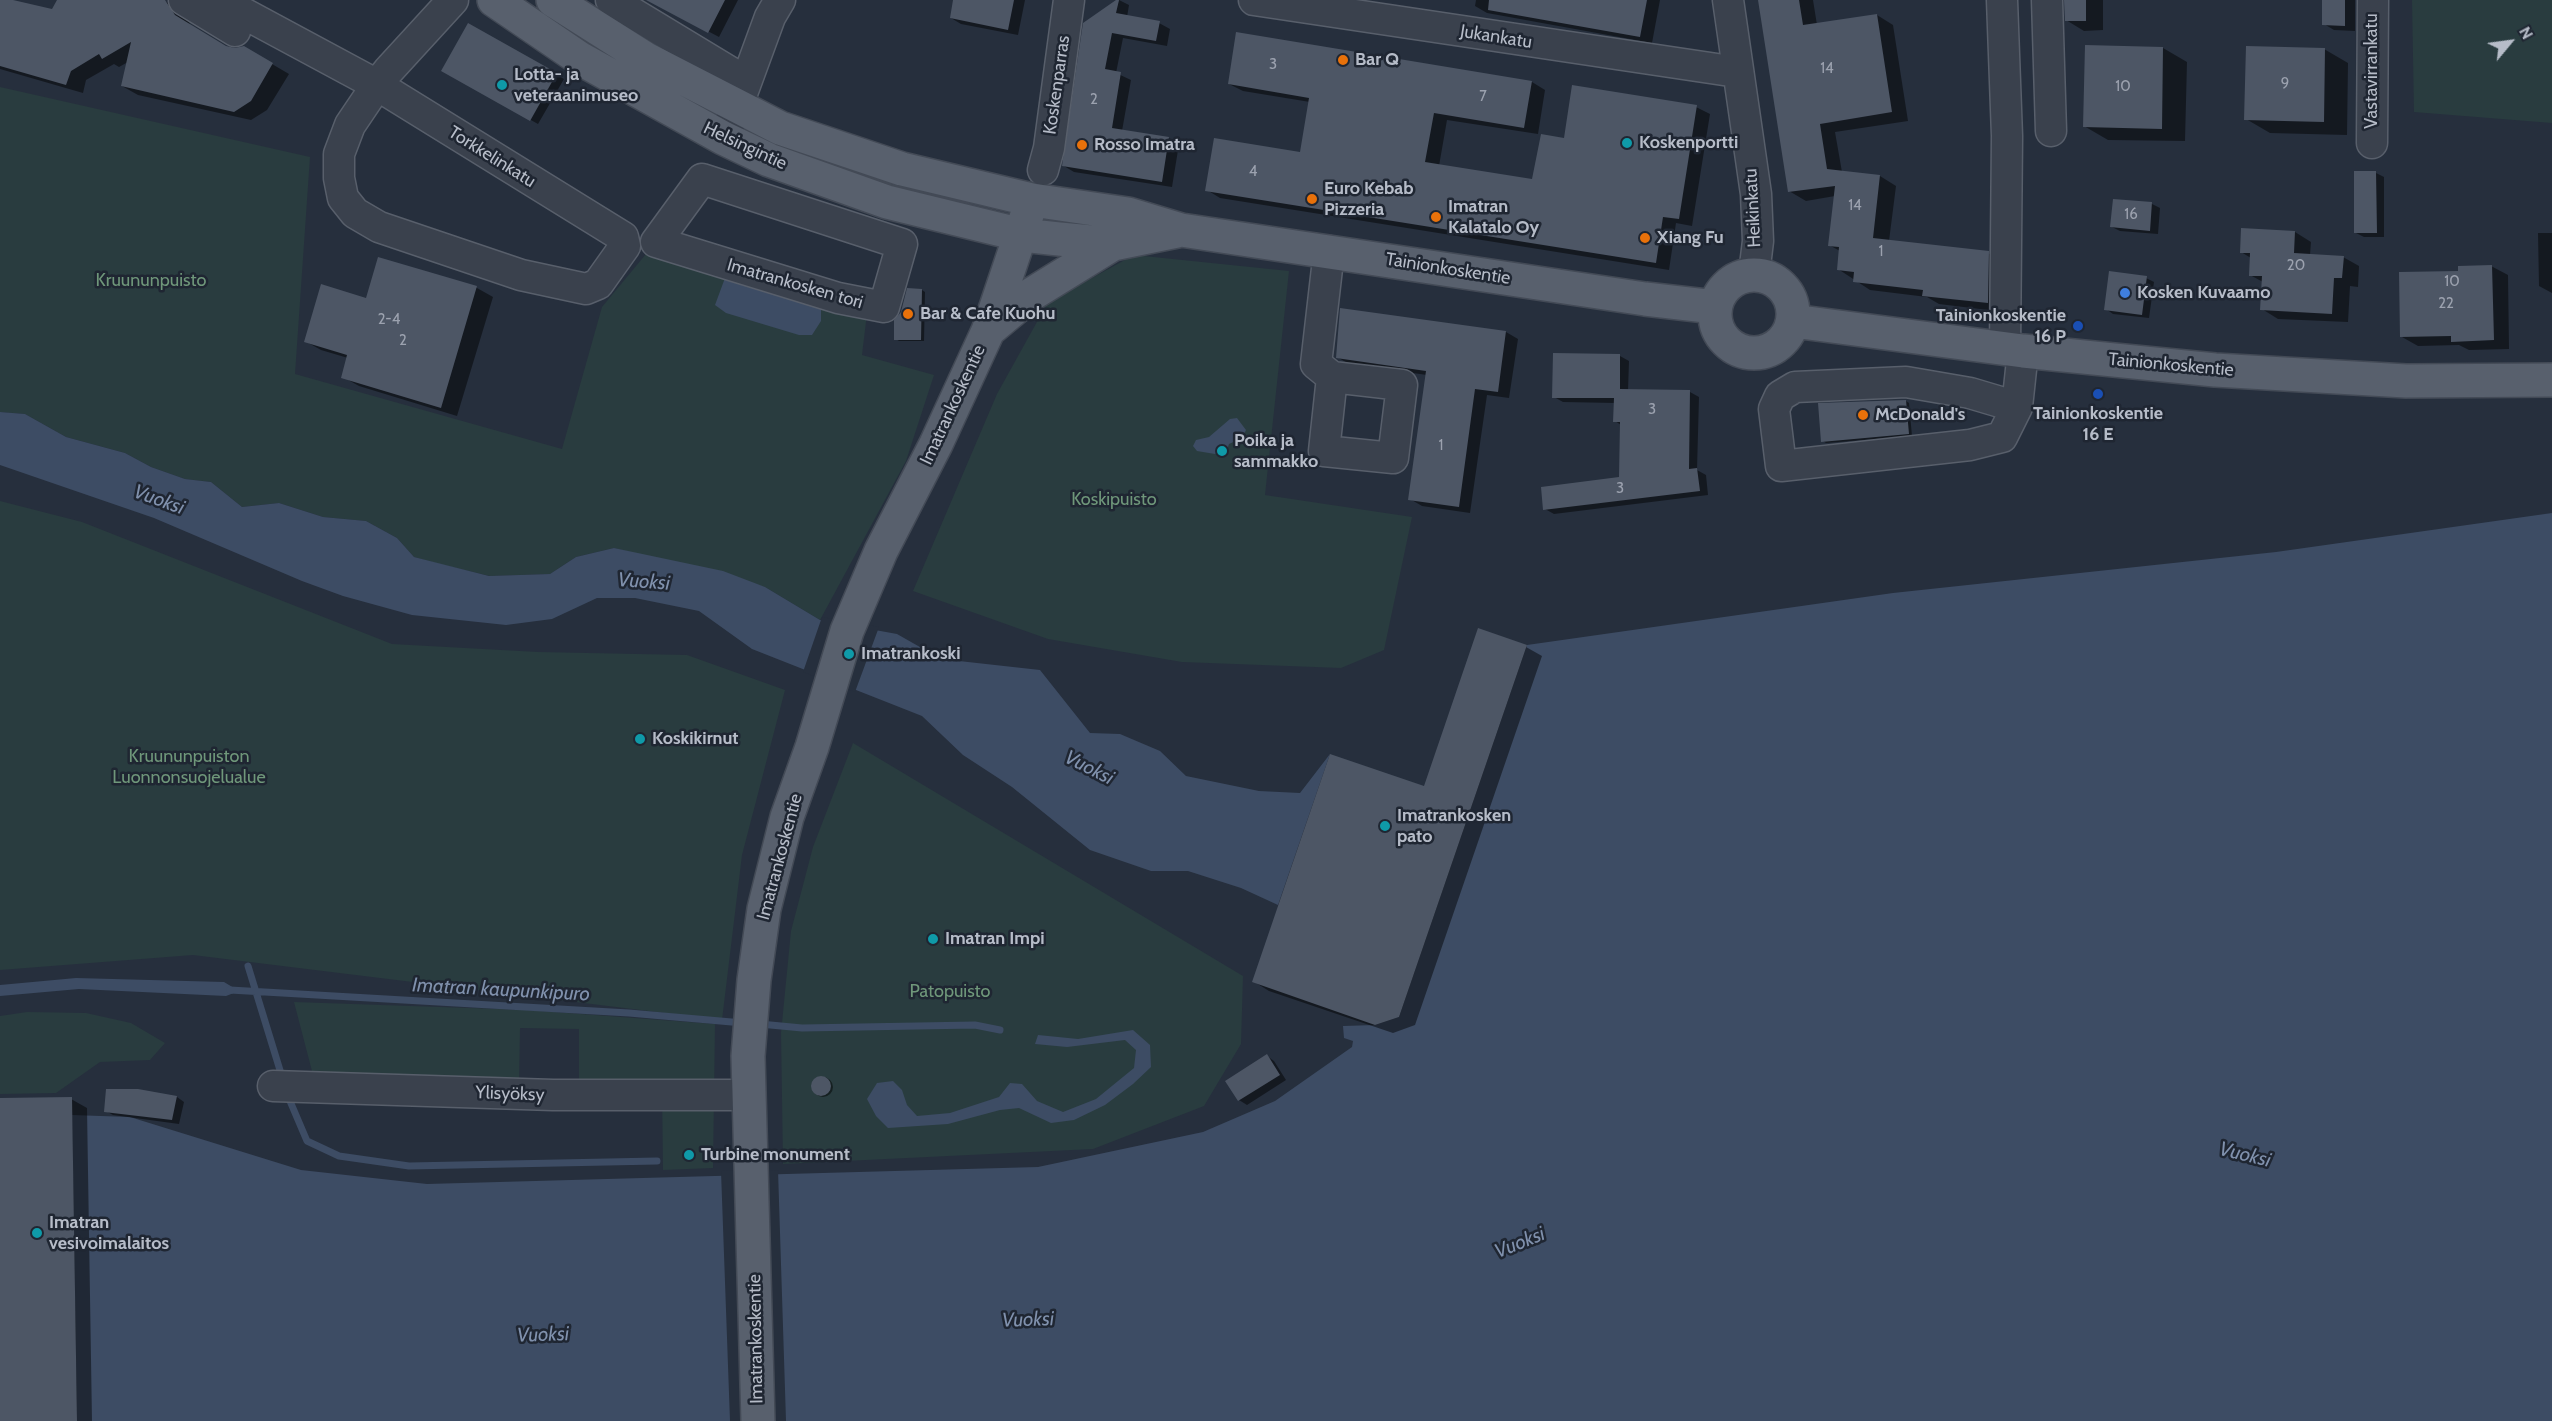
<!DOCTYPE html>
<html>
<head>
<meta charset="utf-8">
<style>
	body { margin:0 }
	#map { position:relative; width:2552px; height:1421px; overflow:hidden; background:#262f3d; font-family:Cabin,sans-serif }
	canvas { display:block }
	.north { position:absolute; left:2480px; top:12px; width:60px; height:60px; -webkit-text-stroke:4px #1f2632; paint-order:stroke; rotate:61deg; font-size:16px; font-weight:700; line-height:24px; text-align:center; color:#b6bcc8 }
	.north::after { content:''; display:block; margin:auto; width:21px; height:27px; background:#b6bcc8; clip-path:polygon(50% 0,100% 100%,50% 72%,0 100%) }
</style>
</head>
<body>
<div id="map">
<canvas width="2552" height="1421"></canvas>
<div class="north">N</div>
</div>
<script>
const context = document.querySelector('canvas').getContext('2d');
context.lineJoin = 'round';
function fillPath(path, color) { context.fillStyle = color; context.fill(path, 'evenodd'); }
const poly = rows => new Path2D(rows.map(r => 'M' + r).join(''));
function strokePath(path, color, width, dash) { context.strokeStyle = color; context.lineWidth = width; context.lineCap = dash ? 'butt' : 'round'; context.setLineDash(dash || []); context.stroke(path); }
function drawText(font, color, halo, rows, align = 'center') {
  context.font = font + ' Cabin,sans-serif'; context.lineWidth = 5; context.setLineDash([]); context.textBaseline = 'middle'; context.strokeStyle = halo; context.fillStyle = color; for (const [text, x, y, turn = 0] of rows) {
    context.save(); context.translate(x, y); context.rotate((+turn || 0) * Math.PI / 180); context.textAlign = isNaN(turn) ? turn : align; if (halo) context.strokeText(text, 0, 0); context.fillText(text, 0, 0); context.restore();
  }
}
fillPath(poly([
	[2412,0,2552,0,2552,123,2414,112],
	[0,87,310,157,295,374,562,449,602,307,656,242,868,305,862,355,934,375,906,461,820,620,765,587,614,548,576,557,550,574,490,576,439,564,414,557,397,538,366,521,323,517,279,503,242,507,211,482,185,479,151,467,125,453,66,437,25,414,0,412],
	[1134,255,1289,271,1265,495,1412,517,1384,650,1341,668,1182,662,1048,639,913,591,997,394,1048,302],
	[0,501,82,522,392,644,538,652,687,655,785,690,742,855,722,1020,193,955,0,970],
	[853,743,1243,976,1241,1044,1204,1106,1093,1149,783,1164,781,1033,791,931,813,847],
	[294,1002,527,1010,715,1024,713,1168,663,1170,662,1088,579,1088,579,1029,520,1028,519,1085,313,1075],
	[27,1012,86,1013,131,1023,165,1043,150,1060,100,1062,56,1093,0,1094,0,1016]
]), '#293c3f');
fillPath(poly([
	[725,278,821,305,821,321,812,335,799,335,726,313,715,305],
	[0,412,25,414,66,437,125,453,151,467,185,479,211,482,242,507,279,503,323,517,366,521,397,538,414,557,489,576,550,574,576,557,614,548,723,571,765,587,820,620,897,634,941,659,1040,670,1090,733,1120,734,1160,751,1186,776,1259,791,1300,793,1330,754,1278,905,1241,888,1188,871,1151,871,1090,850,1012,787,963,755,922,716,752,649,699,611,635,598,597,598,552,619,506,625,412,615,343,596,302,581,154,518,0,465],
	[1237,418,1246,430,1242,438,1229,444,1226,453,1221,455,1197,451,1193,446,1196,440,1209,437,1230,419],
	[2552,513,2552,1421,77,1421,72,1115,130,1117,301,1170,427,1184,1038,1167,1203,1132,1275,1101,1352,1047,1353,1041,1344,1038,1343,1026,1375,1025,1399,1017,1527,645,1893,593,2276,552],
	[76,978,224,982,239,991,226,996,79,989,0,996,0,985],
	[1133,1030,1150,1045,1151,1067,1133,1084,1105,1105,1074,1120,1051,1123,1019,1108,1000,1110,948,1124,888,1128,876,1116,867,1099,877,1083,893,1081,902,1090,907,1105,917,1116,950,1113,999,1097,1010,1083,1022,1084,1037,1101,1063,1112,1096,1099,1134,1068,1136,1050,1125,1040,1067,1047,1035,1044,1038,1035,1078,1039]
]), '#3d4c64');
fillPath(poly([
	[822,617,879,627,855,692,803,672],
	[778,1170,786,1421,730,1421,721,1171]
]), '#262f3d');
fillPath(poly([
	[0,0,53,10,59,0,163,0,183,12,191,26,227,48,235,50,243,47,289,74,267,110,251,120,138,95,122,86,128,62,119,67,114,64,86,80,83,93,0,69],
	[649,0,738,0,719,37],
	[955,0,1025,0,1018,35,961,24,951,18],
	[1119,0,1129,5,1127,17,1159,23,1170,29,1167,46,1123,38,1116,73,1131,80,1122,131,1169,138,1179,144,1172,187,1074,172,1064,166],
	[1476,0,1660,0,1652,43,1487,13,1475,6],
	[1759,0,1813,0,1817,25,1877,15,1893,25,1908,121,1835,132,1842,172,1880,176,1896,186,1889,241,1988,253,2004,262,2004,312,1939,304,1927,297,1870,290,1838,269,1840,251,1829,245,1835,196,1806,201,1789,191],
	[2066,0,2103,0,2103,30,2084,31,2066,20],
	[2324,0,2355,0,2355,31,2334,30,2324,24],
	[469,25,564,79,538,124,443,71],
	[2163,48,2187,62,2185,141,2108,140,2084,126],
	[2324,49,2348,63,2347,135,2270,133,2246,119],
	[1532,82,1545,90,1538,134,1447,120,1439,166,1533,181,1565,140,1696,107,1710,114,1692,226,1676,223,1669,270,1220,198,1207,190,1301,154,1310,102,1243,91,1229,84],
	[2376,173,2384,177,2384,237,2364,237,2356,233],
	[2114,201,2152,204,2160,208,2158,234,2120,231,2112,227],
	[2295,232,2311,242,2310,255,2343,257,2359,266,2358,287,2350,286,2348,322,2278,319,2262,309,2263,282,2250,275,2251,258,2241,252],
	[2538,233,2552,233,2552,293,2539,286],
	[379,259,477,288,493,297,457,416,359,386,343,377,348,358,321,350,305,341,367,300],
	[2491,266,2508,275,2509,349,2469,350,2459,345,2418,346,2402,337,2460,272],
	[2146,278,2154,282,2149,318,2113,314,2106,309],
	[922,290,925,292,924,341,899,341,896,339],
	[1506,332,1518,339,1509,398,1487,395,1470,513,1422,506,1410,499,1427,375,1349,364,1337,357],
	[1620,356,1629,361,1628,391,1690,392,1699,397,1697,470,1706,475,1708,495,1554,514,1545,509,1620,479,1621,425,1615,421,1615,403,1563,402,1554,397],
	[1906,401,1909,403,1912,436,1826,443,1823,441],
	[1526,647,1542,656,1415,1025,1393,1033,1269,991,1253,981,1425,788],
	[1267,1056,1274,1061,1286,1080,1247,1105,1239,1100,1227,1081],
	'813 1087a10 10 0 1 1 20 0a10 10 0 1 1-20 0Z',
	[138,1091,177,1097,184,1102,179,1124,113,1115,106,1111],
	[71,1099,87,1108,92,1421,0,1421,0,1100]
]), '#0007');
strokePath(poly([
	[248,966,283,1080],
	[230,990,629,1013,743,1023],
	[760,1024,802,1028,975,1025,1000,1030],
	[287,1094,307,1141,339,1156,409,1166,657,1161]
]), '#3d4c64', 7);
fillPath(poly([
	[0,0,13,0,52,9,57,0,165,0,175,15,226,46,235,48,244,46,273,63,251,101,234,112,121,86,131,42,102,59,99,54,71,71,66,85,0,66],
	[646,0,725,0,708,33],
	[953,0,1014,0,1008,30,950,18],
	[1116,0,1119,0,1116,13,1160,21,1156,41,1112,33,1105,69,1121,72,1112,128,1169,137,1162,182,1062,166,1083,23],
	[1489,0,1647,0,1640,37,1488,10],
	[1758,0,1799,0,1803,25,1877,14,1892,112,1820,124,1827,169,1880,175,1873,238,1989,251,1988,303,1922,296,1923,290,1853,282,1854,272,1837,270,1839,247,1828,246,1835,186,1788,192],
	[2064,0,2086,0,2086,21,2065,21],
	[2322,0,2345,0,2345,26,2322,25],
	[468,23,557,73,530,121,441,71],
	[1236,32,1532,81,1524,128,1434,113,1425,162,1532,179,1541,134,1564,138,1572,85,1697,105,1679,219,1663,217,1656,263,1205,191,1214,138,1300,152,1309,98,1228,84],
	[2085,45,2163,47,2162,129,2083,127],
	[2246,46,2325,48,2324,122,2244,120],
	[2354,171,2376,171,2377,233,2354,233],
	[2113,199,2152,202,2150,231,2110,227],
	[2241,228,2295,231,2294,253,2344,256,2342,278,2334,278,2332,314,2260,310,2262,276,2249,276,2250,253,2240,253],
	[378,257,477,286,441,408,341,378,347,355,304,342,321,284,366,298],
	[2492,265,2494,340,2451,342,2451,336,2400,337,2399,272,2458,271,2458,266],
	[2109,271,2147,276,2142,315,2104,310],
	[907,288,922,289,921,340,894,340,894,320,901,312],
	[1340,308,1506,331,1498,392,1475,389,1459,507,1408,500,1426,371,1336,358],
	[1553,353,1620,354,1620,389,1690,390,1689,469,1697,468,1700,491,1543,510,1541,487,1619,477,1620,422,1613,422,1614,398,1552,398],
	[1906,400,1909,434,1821,442,1818,403],
	[1478,628,1527,645,1399,1017,1375,1025,1252,982,1330,754,1424,786],
	[1267,1054,1280,1075,1238,1101,1225,1081],
	'811 1086a10 10 0 1 1 20 0a10 10 0 1 1-20 0Z',
	[106,1089,138,1089,177,1096,172,1120,104,1112],
	[72,1097,77,1421,0,1421,0,1098]
]), '#4d5665');
const minor = poly([
	[184,0,235,31],
	[219,0,377,85,623,237,625,246,598,284,586,289,521,275,379,227,355,213,343,198,339,178,339,154,350,125,377,85,388,71,453,0],
	[611,0,745,81],
	[1254,0,1737,72],
	[1728,0,1756,194,1758,241,1754,274],
	[2002,0,2007,136,2005,349],
	[2047,0,2051,131],
	[723,138,737,107,770,17,780,0],
	[2372,143,2373,0],
	[1043,170,1049,148,1069,0],
	[702,179,902,244,884,307,838,298,656,242,702,179],
	[1329,251,1316,364,1332,377,1324,451,1393,458,1402,385,1332,377],
	[2017,407,1970,393,1906,382,1795,387,1780,396,1774,409,1781,466,1970,445,2002,437,2017,407,2023,351],
	[273,1086,553,1095,748,1095]
]);
const major = poly([
	[494,0,579,58,723,138,769,160,887,202,1022,235,1059,239,1113,244,1177,231],
	[553,0,646,59,780,128,902,169,1032,200,1128,214,1181,230,1645,299,1715,307],
	'1715 314a39 39 0 1 1 78 0a39 39 0 1 1-78 0Z',
	[1793,321,2023,351,2215,370,2406,381,2552,380],
	[990,329,1032,294,1113,244],
	[758,1421,748,1056,754,980,764,909,787,817,812,747,847,631,881,551,936,444,988,331,1032,200]
]);
strokePath(minor, '#585f6b', 33);
strokePath(major, '#434a56', 36);
strokePath(minor, '#3a414d', 30);
strokePath(major, '#58606d', 33);
for (const [x, y, r, color] of [
	[1343,60,6,"#e8710a"],
	[502,85,6,"#0f9aa8"],
	[1627,143,6,"#0f9aa8"],
	[1082,145,6,"#e8710a"],
	[1312,199,6,"#e8710a"],
	[1436,217,6,"#e8710a"],
	[1645,238,6,"#e8710a"],
	[2125,293,6,"#3f7fe0"],
	[908,314,6,"#e8710a"],
	[2078,326,6,"#1a4fb4"],
	[2098,394,6,"#1a4fb4"],
	[1863,415,6,"#e8710a"],
	[1222,451,6,"#0f9aa8"],
	[849,654,6,"#0f9aa8"],
	[640,739,6,"#0f9aa8"],
	[1385,826,6,"#0f9aa8"],
	[933,939,6,"#0f9aa8"],
	[689,1155,6,"#0f9aa8"],
	[37,1233,6,"#0f9aa8"]
]) { const dot = new Path2D(); dot.arc(x, y, r, 0, 2 * Math.PI); context.fillStyle = color; context.fill(dot); strokePath(dot, '#1f2632', 2); }
drawText('15px', '#9ca2af', null, [
	["3",1273,65],
	["14",1827,69],
	["9",2285,84],
	["10",2123,87],
	["7",1483,97],
	["2",1094,100],
	["4",1253,172],
	["14",1855,206],
	["16",2131,215],
	["1",1881,252],
	["20",2296,266],
	["10",2452,282],
	["22",2446,304],
	["2-4",389,320],
	["2",403,341],
	["3",1652,410],
	["1",1441,446],
	["3",1620,489]
]);
drawText('18px', '#b6bcc8', '#1f2632', [
	["Jukankatu",1496,37,9],
	["Vastavirrankatu",2372,71,-90],
	["Koskenparras",1057,85,-82],
	["Helsingintie",745,146,25],
	["Torkkelinkatu",492,157,32],
	["Heikinkatu",1753,208,-93],
	["Tainionkoskentie",1448,269,9],
	["Imatrankosken tori",795,284,16],
	["Tainionkoskentie",2171,365,5],
	["Imatrankoskentie",953,405,-65],
	["Imatrankoskentie",780,857,-75],
	["Ylisyöksy",510,1094,2],
	["Imatrankoskentie",756,1339,-91]
]);
drawText('bold 18px', '#b6bcc8', '#1f2632', [
	["Bar Q",1355,60],
	["Lotta- ja",514,75],
	["veteraanimuseo",514,96],
	["Koskenportti",1639,143],
	["Rosso Imatra",1094,145],
	["Euro Kebab",1324,189],
	["Pizzeria",1324,210],
	["Imatran",1448,207],
	["Kalatalo Oy",1448,228],
	["Xiang Fu",1657,238],
	["Kosken Kuvaamo",2137,293],
	["Bar & Cafe Kuohu",920,314],
	["Tainionkoskentie",2066,316,"right"],
	["16 P",2066,337,"right"],
	["Tainionkoskentie",2098,414,"center"],
	["16 E",2098,435,"center"],
	["McDonald's",1875,415],
	["Poika ja",1234,441],
	["sammakko",1234,462],
	["Imatrankoski",861,654],
	["Koskikirnut",652,739],
	["Imatrankosken",1397,816],
	["pato",1397,837],
	["Imatran Impi",945,939],
	["Turbine monument",701,1155],
	["Imatran",49,1223],
	["vesivoimalaitos",49,1244]
], 'left');
drawText('18px', '#6f977a', '#1f2632', [
	["Kruununpuisto",151,281],
	["Koskipuisto",1114,500],
	["Kruununpuiston",189,757],
	["Luonnonsuojelualue",189,778],
	["Patopuisto",950,992]
]);
drawText('italic 20px', '#8091ad', '#1f2632', [
	["Vuoksi",159,500,20],
	["Vuoksi",644,582,4],
	["Vuoksi",1089,768,27],
	["Imatran kaupunkipuro",501,990,3],
	["Vuoksi",2245,1155,14],
	["Vuoksi",1520,1243,-22],
	["Vuoksi",1028,1320,-2],
	["Vuoksi",543,1335,-2]
]);
</script>
</body>
</html>
